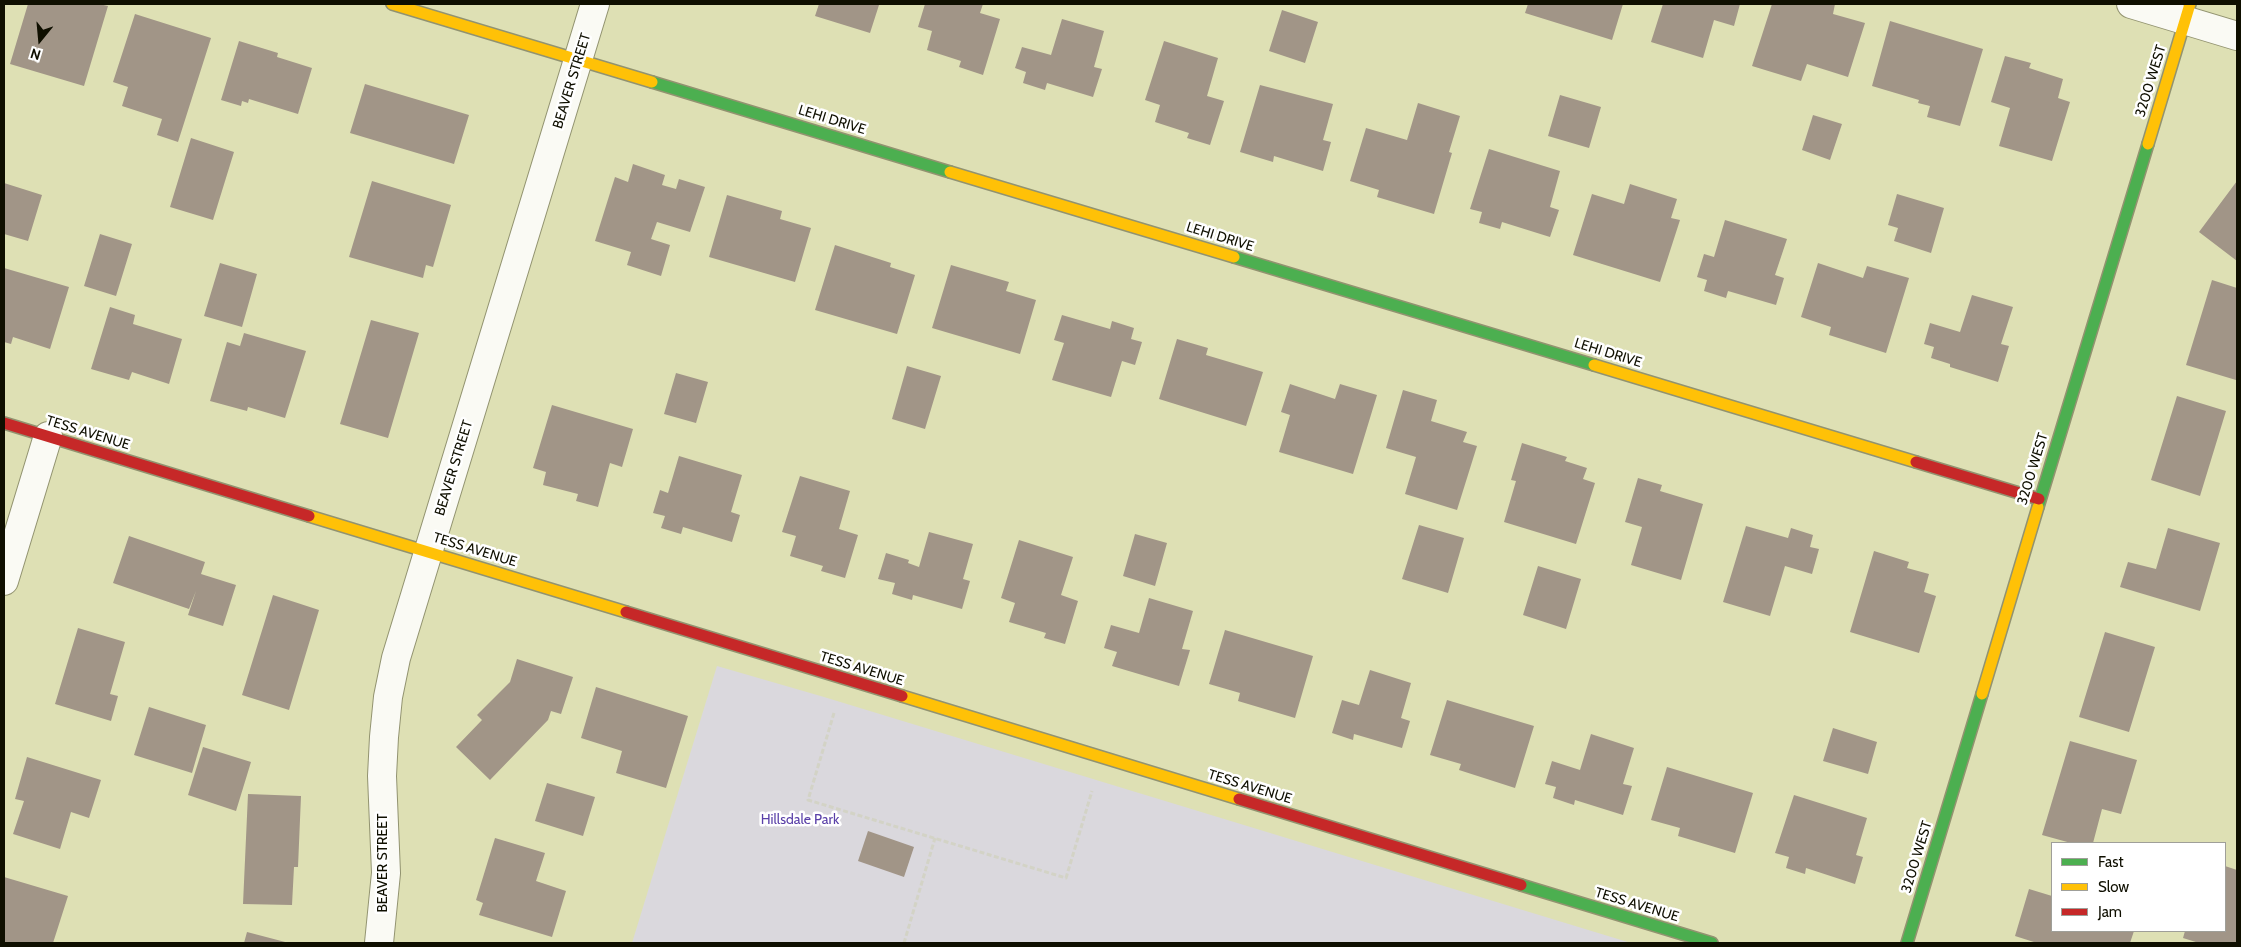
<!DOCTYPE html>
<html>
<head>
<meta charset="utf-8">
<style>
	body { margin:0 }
	#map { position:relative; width:2241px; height:947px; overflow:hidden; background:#dee0b4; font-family:Cabin,sans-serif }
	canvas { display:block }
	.frame { position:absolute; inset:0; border:5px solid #0f0f00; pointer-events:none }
	.legend { position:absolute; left:2051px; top:842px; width:175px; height:90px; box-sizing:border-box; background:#fff; border:1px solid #9f9f99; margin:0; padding:6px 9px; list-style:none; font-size:15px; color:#0f0f00 }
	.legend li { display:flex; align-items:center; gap:10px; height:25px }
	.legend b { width:25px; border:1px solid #9f9f99 }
	.north { position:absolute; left:15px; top:15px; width:50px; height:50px; -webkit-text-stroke:4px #fff; paint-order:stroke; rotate:197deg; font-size:14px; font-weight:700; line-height:20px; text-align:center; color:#0f0f00 }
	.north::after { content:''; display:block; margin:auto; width:18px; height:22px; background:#0f0f00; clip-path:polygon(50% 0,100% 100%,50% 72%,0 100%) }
</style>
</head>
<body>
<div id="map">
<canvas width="2241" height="947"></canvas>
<div class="frame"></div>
<ul class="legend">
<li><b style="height:6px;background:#4caf50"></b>Fast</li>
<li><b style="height:6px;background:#ffc107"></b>Slow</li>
<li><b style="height:6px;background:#c62828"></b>Jam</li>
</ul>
<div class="north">N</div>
</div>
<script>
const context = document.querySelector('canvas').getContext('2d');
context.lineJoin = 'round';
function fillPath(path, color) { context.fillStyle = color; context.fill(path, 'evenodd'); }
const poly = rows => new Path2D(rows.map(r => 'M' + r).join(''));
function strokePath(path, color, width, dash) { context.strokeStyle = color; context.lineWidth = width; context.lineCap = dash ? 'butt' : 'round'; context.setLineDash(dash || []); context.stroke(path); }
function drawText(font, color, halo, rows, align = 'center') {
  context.font = font + ' Cabin,sans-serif'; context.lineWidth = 5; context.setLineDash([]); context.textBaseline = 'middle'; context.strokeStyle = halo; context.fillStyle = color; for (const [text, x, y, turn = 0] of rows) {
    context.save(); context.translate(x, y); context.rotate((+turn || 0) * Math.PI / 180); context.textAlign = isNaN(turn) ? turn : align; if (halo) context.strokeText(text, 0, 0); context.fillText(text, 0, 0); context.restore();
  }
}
fillPath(poly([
	[717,666,824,697,1631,943,632,943]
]), '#dad8dd');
fillPath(poly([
	[28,4,99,4,108,6,84,86,10,64],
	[819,4,874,4,879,5,870,33,815,16],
	[925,4,983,4,980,13,1000,19,983,75,959,67,961,61,927,50,932,31,918,27],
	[1528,4,1623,4,1612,40,1525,13],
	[1663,4,1740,4,1734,26,1714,20,1703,58,1651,42],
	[1772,4,1835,4,1833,14,1865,23,1848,77,1807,64,1801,81,1752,66],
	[1282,10,1318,22,1305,63,1269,51],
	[135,14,211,38,178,142,157,135,162,119,122,106,128,87,113,82],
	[1062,19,1104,31,1094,67,1102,69,1093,97,1047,83,1045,90,1023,83,1026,72,1015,68,1022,47,1051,55],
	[1890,21,1983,49,1960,126,1927,117,1930,106,1918,103,1919,100,1872,86],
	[239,41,278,53,277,57,312,68,298,114,249,99,248,103,242,101,241,106,221,100],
	[1164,41,1218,58,1207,96,1224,101,1210,145,1187,138,1189,133,1155,122,1160,105,1145,100],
	[2005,56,2031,63,2029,68,2063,79,2058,98,2070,102,2052,161,1999,146,2010,108,1991,102],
	[365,84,469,115,454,164,350,133],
	[1260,85,1333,104,1323,140,1331,142,1323,171,1274,156,1273,162,1240,152],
	[1560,95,1601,107,1589,148,1548,136],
	[1418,103,1460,116,1449,152,1452,153,1434,214,1377,197,1379,190,1350,181,1366,128,1407,140],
	[1813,115,1842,124,1830,160,1802,150],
	[191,138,234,152,213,220,170,207],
	[1489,149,1560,171,1550,207,1559,210,1550,237,1502,222,1500,229,1479,223,1482,212,1470,209],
	[633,164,665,175,662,185,676,189,679,179,705,187,690,232,657,222,651,239,670,245,661,276,627,265,631,252,595,241,615,177,628,182],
	[372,181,451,205,433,267,426,265,423,278,349,257],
	[2237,181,2237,261,2199,232],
	[4,183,42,195,28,241,4,234],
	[1630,184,1677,199,1671,218,1680,220,1660,282,1573,255,1592,194,1624,204],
	[1897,194,1944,208,1931,253,1894,241,1898,228,1888,225],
	[727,195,782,211,780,219,811,228,795,282,709,257],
	[1725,220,1787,239,1775,275,1784,278,1776,305,1728,291,1726,298,1704,291,1707,280,1697,277,1704,254,1714,257],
	[100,234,132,244,116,296,84,286],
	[835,245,891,263,890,267,915,275,897,334,815,310],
	[220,263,257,274,242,327,204,316],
	[1818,263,1863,278,1867,266,1909,278,1886,353,1829,335,1831,327,1801,317],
	[951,265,1009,282,1006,291,1036,300,1020,354,932,328],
	[4,268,69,287,50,349,13,337,11,344,4,342],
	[2212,280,2237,288,2236,380,2186,365],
	[1972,295,2013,307,2001,344,2009,346,1998,382,1950,367,1950,364,1931,358,1934,347,1924,344,1930,323,1960,332],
	[110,307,135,315,133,324,182,339,169,384,132,372,129,380,91,369],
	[1062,315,1110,329,1112,321,1134,328,1131,339,1142,342,1135,365,1122,361,1111,397,1052,380,1064,343,1054,340],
	[371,320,419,333,388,438,340,424],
	[244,333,306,351,285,418,248,407,247,411,210,401,227,342,240,346],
	[1177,339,1208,348,1206,355,1263,372,1246,426,1159,399],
	[907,366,941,376,925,429,892,419],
	[676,373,708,382,696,423,664,414],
	[1290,384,1335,399,1340,384,1377,395,1353,474,1279,452,1290,415,1281,412],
	[1403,390,1437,400,1431,421,1467,432,1463,442,1477,446,1457,510,1405,494,1416,457,1386,448],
	[2177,396,2226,411,2200,496,2151,480],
	[552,405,633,429,622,467,610,463,598,507,576,501,578,494,543,485,546,472,533,468],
	[1522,443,1567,457,1565,461,1587,468,1583,479,1595,483,1576,544,1504,522,1516,481,1511,480],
	[679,456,742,475,731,512,740,515,732,542,683,527,681,534,661,528,665,516,653,513,660,490,668,493],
	[800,476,850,491,839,529,858,535,845,578,821,571,823,566,790,556,796,536,782,532],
	[1638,478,1662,485,1660,491,1703,504,1681,580,1631,565,1642,527,1625,522],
	[1419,525,1464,538,1448,593,1402,579],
	[1746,526,1788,538,1791,528,1813,535,1810,547,1819,549,1812,574,1785,566,1770,616,1723,602],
	[2168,528,2220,543,2200,611,2120,587,2128,562,2156,569],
	[929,532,973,544,963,579,970,581,962,609,913,595,912,600,892,594,895,583,878,579,886,553,909,560,908,563,919,567],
	[1135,534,1167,543,1155,586,1123,576],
	[129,536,205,562,201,574,236,585,223,626,188,615,196,591,189,609,113,583],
	[1019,540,1073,557,1061,595,1078,601,1065,644,1044,638,1046,633,1009,622,1015,603,1001,598],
	[1874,551,1909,562,1907,568,1929,574,1924,592,1936,596,1919,653,1850,632],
	[1538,566,1581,579,1566,629,1523,615],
	[273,595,319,610,289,710,242,695],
	[1149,598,1193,611,1182,649,1190,650,1179,686,1112,666,1117,652,1104,648,1111,625,1139,633],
	[78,628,125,642,110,694,118,696,111,721,55,704],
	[1225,630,1313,656,1295,718,1238,701,1240,693,1209,684],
	[2105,632,2155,647,2129,732,2079,717],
	[517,659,573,677,561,714,551,711,548,720,490,780,456,747,482,720,477,715,510,682],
	[1370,670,1411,683,1401,718,1410,721,1402,748,1354,734,1353,740,1332,733,1342,700,1359,705],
	[596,687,688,716,666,788,616,773,622,751,581,738],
	[1447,700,1534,726,1515,788,1459,770,1461,764,1430,755],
	[149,707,206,725,192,773,134,755],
	[1833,728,1877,742,1868,774,1823,761],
	[1591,734,1634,748,1623,784,1632,786,1623,815,1575,800,1574,805,1553,798,1556,787,1545,784,1552,761,1580,770],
	[2070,741,2137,760,2121,814,2102,809,2093,843,2071,843,2042,835],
	[203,747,251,762,236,811,188,795],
	[27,757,101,780,89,818,71,812,60,849,13,834,24,801,15,799],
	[1667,767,1753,793,1735,853,1678,836,1680,828,1651,820],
	[547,783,595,797,583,836,535,821],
	[248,794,301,796,298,867,294,867,292,905,243,904],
	[1794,795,1867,818,1856,855,1863,857,1855,884,1806,868,1805,874,1786,868,1789,857,1775,853],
	[868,831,914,847,904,877,858,861],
	[495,838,545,853,536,881,566,891,552,937,479,915,483,903,476,900],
	[2225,866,2237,870,2237,943,2199,943,2183,938,2185,931,2225,931],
	[4,877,68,896,53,943,4,943],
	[2029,889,2052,896,2052,931,2134,931,2130,943,2037,943,2015,936],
	[247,932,289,943,244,943]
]), '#a19587');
const street = poly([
	[2131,4,2237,36],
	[4,581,48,436],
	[379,943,386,873,382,776,384,737,388,697,396,658,595,4]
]);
const fast = poly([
	[652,82,950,172],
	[1234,257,1594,365],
	[2038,507,2148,144],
	[1521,885,1712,943],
	[1907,943,1982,694]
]);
const slow = poly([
	[392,4,652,82],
	[2148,144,2190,4],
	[950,172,1234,257],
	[1594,365,1916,462],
	[309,516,626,612],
	[1982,694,2038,507],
	[902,696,1239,799]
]);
const jam = poly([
	[4,423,309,516],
	[1916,462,2039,499],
	[626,612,902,696],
	[1239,799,1521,885]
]);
strokePath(street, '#929370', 30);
strokePath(fast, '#929370', 14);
strokePath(slow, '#929370', 14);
strokePath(jam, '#929370', 14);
strokePath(poly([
	[834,713,808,800,1066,878,1092,791],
	[904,943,935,838]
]), '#d3d3c6', 3, [5, 2.5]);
strokePath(street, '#fafaf4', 28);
strokePath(fast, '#4caf50', 11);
strokePath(slow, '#ffc107', 11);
strokePath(jam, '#c62828', 11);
drawText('14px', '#0f0f00', '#fff', [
	["BEAVER STREET",572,81,-73],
	["3200 WEST",2151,81,-73],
	["LEHI DRIVE",832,120,17],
	["LEHI DRIVE",1220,237,17],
	["LEHI DRIVE",1608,353,17],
	["TESS AVENUE",88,433,17],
	["BEAVER STREET",454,468,-73],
	["3200 WEST",2033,469,-73],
	["TESS AVENUE",475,550,17],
	["TESS AVENUE",862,669,17],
	["TESS AVENUE",1250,787,17],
	["3200 WEST",1917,857,-73],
	["BEAVER STREET",383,863,-90],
	["TESS AVENUE",1637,905,17]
]);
drawText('14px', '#5a40a8', '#fff', [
	["Hillsdale Park",800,820]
]);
</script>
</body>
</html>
